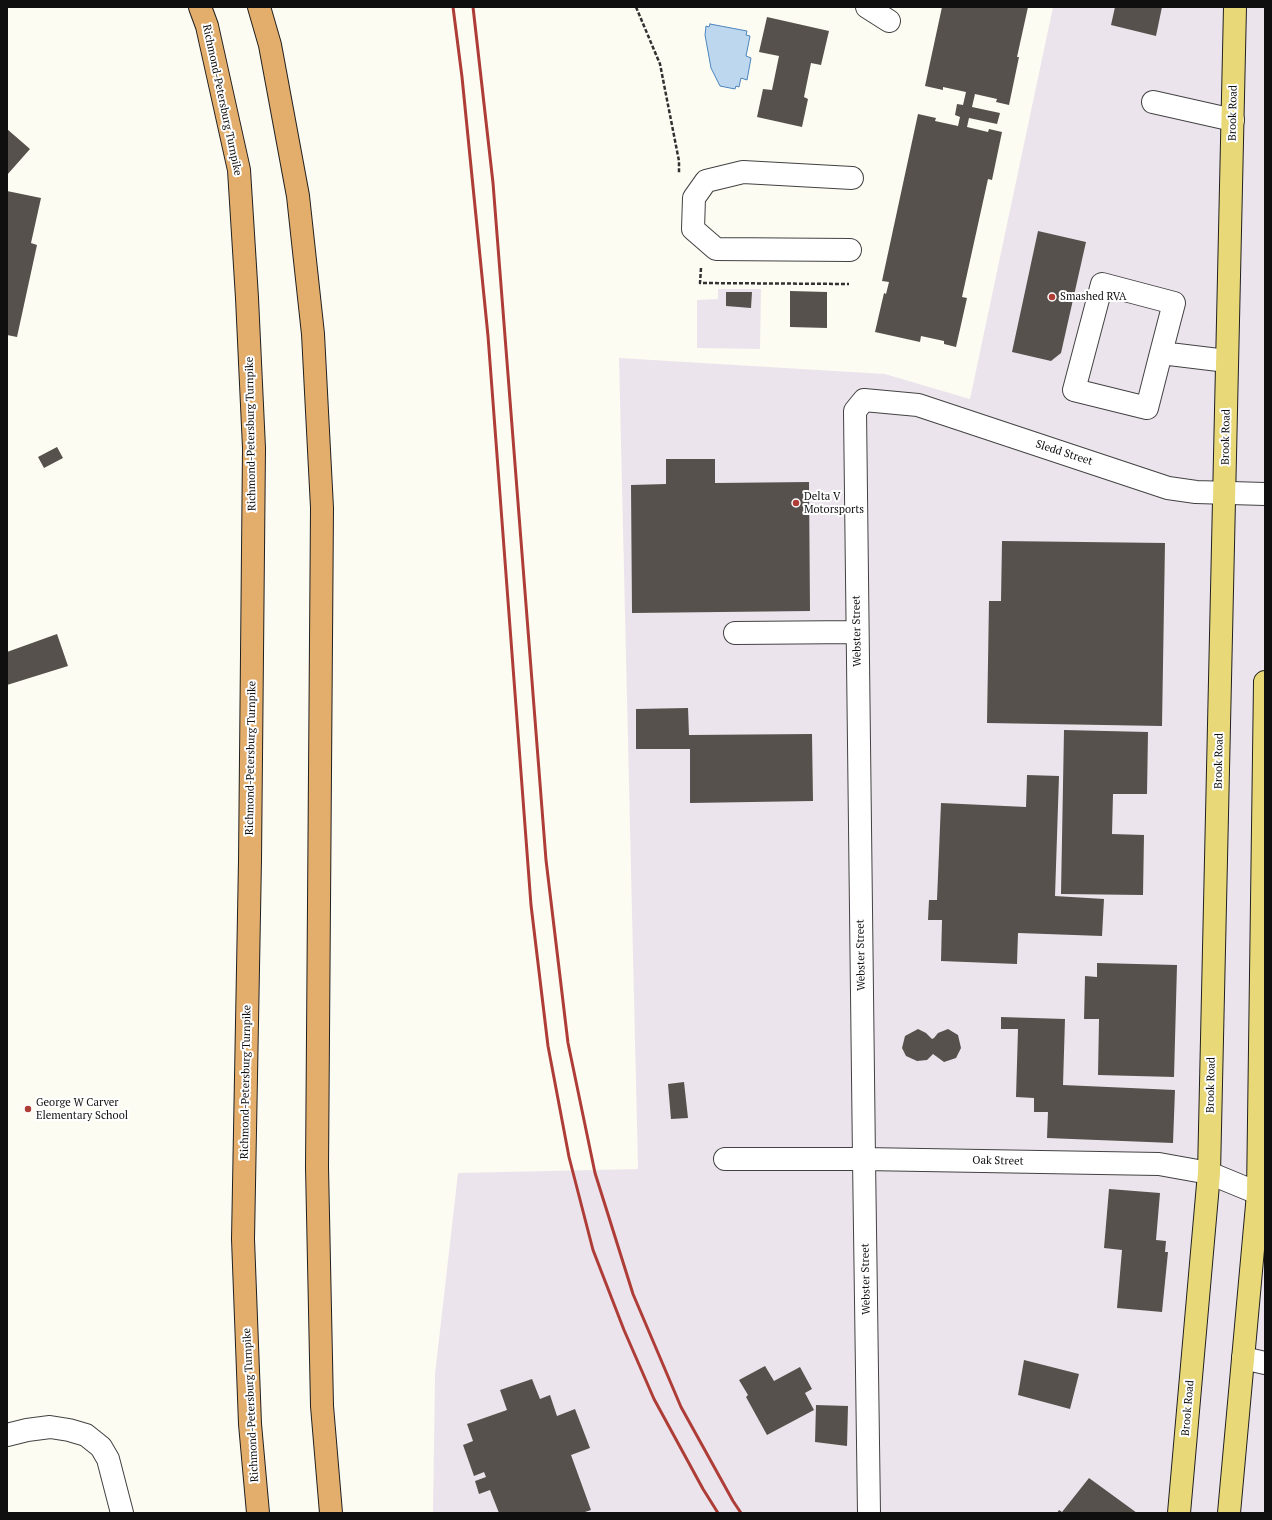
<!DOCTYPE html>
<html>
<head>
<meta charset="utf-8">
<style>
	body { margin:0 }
	#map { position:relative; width:1272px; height:1520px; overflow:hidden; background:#fdfcf2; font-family:"PT Serif",serif }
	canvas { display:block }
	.frame { position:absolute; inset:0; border:8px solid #0f0f0f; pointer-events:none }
</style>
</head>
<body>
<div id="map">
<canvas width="1272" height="1520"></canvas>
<div class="frame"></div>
</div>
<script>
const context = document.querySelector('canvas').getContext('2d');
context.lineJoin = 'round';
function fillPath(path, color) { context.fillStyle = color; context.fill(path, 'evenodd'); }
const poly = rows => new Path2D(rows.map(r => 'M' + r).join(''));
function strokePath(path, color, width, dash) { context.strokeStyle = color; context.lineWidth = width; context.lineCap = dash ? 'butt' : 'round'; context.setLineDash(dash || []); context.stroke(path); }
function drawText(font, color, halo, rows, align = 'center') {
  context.font = font + ' "PT Serif",serif'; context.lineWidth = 4; context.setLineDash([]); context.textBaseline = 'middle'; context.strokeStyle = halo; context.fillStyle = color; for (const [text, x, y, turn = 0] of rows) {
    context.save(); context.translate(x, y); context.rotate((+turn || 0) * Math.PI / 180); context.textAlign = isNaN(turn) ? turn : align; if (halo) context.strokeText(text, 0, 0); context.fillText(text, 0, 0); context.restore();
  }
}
fillPath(poly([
	[1053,7,1265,7,1265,1513,433,1513,435,1374,458,1173,638,1169,619,358,885,374,970,399],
	[718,289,761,289,760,349,697,348,697,300,718,299]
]), '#ece4ec');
const water = poly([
	[710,24,747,31,746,35,750,36,746,56,751,58,747,80,741,78,739,87,736,86,735,89,720,86,711,68,705,35,706,26,709,27,710,24]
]);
fillPath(water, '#bdd7ef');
strokePath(water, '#4c85bd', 1);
fillPath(poly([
	[942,7,1028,7,1017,57,1019,57,1009,105,996,102,997,99,975,94,972,107,1000,113,997,124,969,118,967,127,988,132,989,129,1002,132,992,180,988,179,962,297,967,298,956,347,944,344,944,341,921,336,920,342,875,332,884,293,886,294,889,282,882,281,918,114,936,118,935,121,958,126,960,117,955,115,957,104,963,105,966,92,943,87,943,90,925,86],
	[1115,7,1162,7,1156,36,1111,25],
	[767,17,829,31,821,65,811,63,804,97,808,99,802,127,757,117,763,89,772,90,779,56,759,52],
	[7,129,30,149,7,175],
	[7,191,41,198,31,243,37,245,17,337,7,335],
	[1038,231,1086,242,1061,353,1051,361,1012,352],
	[790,291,827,292,827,328,790,327],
	[726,292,752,292,751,308,726,306],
	[57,447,63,458,44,468,38,457],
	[666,459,715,459,715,483,809,482,810,611,632,613,631,485,666,484],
	[1002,541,1165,543,1162,726,987,723,989,601,1001,601],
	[57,634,68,666,7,685,7,652],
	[688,708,689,735,812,734,813,801,690,803,690,749,636,749,636,709],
	[1064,730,1148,732,1147,794,1113,794,1112,834,1144,835,1143,895,1061,894],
	[1027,775,1059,776,1055,896,1104,899,1102,936,1018,933,1017,964,941,961,942,920,928,920,929,900,937,900,941,803,1026,807],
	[1097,963,1177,965,1174,1077,1098,1075,1099,1019,1084,1019,1085,976,1097,977],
	[1001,1017,1065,1019,1063,1085,1175,1090,1173,1143,1047,1138,1048,1112,1034,1112,1034,1098,1016,1097,1018,1029,1001,1029],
	[918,1029,926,1033,932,1039,934,1038,938,1033,948,1029,958,1035,961,1048,956,1058,944,1062,933,1054,927,1060,917,1061,906,1056,902,1048,905,1036],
	[684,1082,688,1118,671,1119,668,1084],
	[1109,1189,1160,1193,1156,1240,1166,1241,1165,1252,1168,1252,1162,1312,1117,1308,1122,1250,1104,1248],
	[1024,1360,1079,1374,1070,1409,1018,1395],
	[765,1366,774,1381,800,1367,812,1389,805,1393,814,1410,767,1435,746,1397,748,1395,739,1380],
	[532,1379,540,1399,550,1395,557,1416,575,1409,590,1448,571,1455,591,1510,582,1513,499,1513,490,1490,479,1494,475,1481,486,1477,484,1472,474,1476,463,1445,473,1441,467,1424,507,1410,500,1390],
	[816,1405,848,1406,847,1446,815,1442],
	[1089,1478,1137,1513,1057,1513,1059,1510,1062,1512]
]), '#56514c');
const minor = poly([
	[867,7,889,21],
	[1153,102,1233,120],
	[850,250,716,249,693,229,694,198,706,181,743,172,852,178],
	[1161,353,1174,303,1102,284,1074,390,1147,408,1161,353,1227,361],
	[735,633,857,632],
	[725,1159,864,1159,1159,1164,1209,1173,1265,1196],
	[1243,1358,1265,1363],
	[7,1435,27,1430,50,1427,69,1430,86,1435,101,1447,108,1459,122,1513],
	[869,1513,864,1159,855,411,864,400,918,405,1168,488,1196,492,1265,494]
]);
const major = poly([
	[1179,1513,1209,1173,1235,7],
	[1229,1513,1258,1194,1265,682]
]);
const highway = poly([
	[200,7,207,26,239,170,247,298,254,448,250,860,243,1239,250,1424,258,1513],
	[259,7,270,45,298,196,313,334,322,508,317,1167,322,1406,331,1513]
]);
strokePath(minor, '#424242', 24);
strokePath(major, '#202020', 24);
strokePath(highway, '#202020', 24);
strokePath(poly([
	[636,7,660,64,679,161,679,174],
	[701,268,700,283,849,284]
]), '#313131', 2.5, [4, 2]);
strokePath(minor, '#fff', 22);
strokePath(major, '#e8d877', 22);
strokePath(highway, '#e3ad6b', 22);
strokePath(poly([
	[453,7,462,77,488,336,531,905,548,1046,569,1157,593,1250,624,1330,654,1399,703,1489,718,1513],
	[473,7,493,183,546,860,568,1043,595,1173,633,1294,681,1407,733,1501,741,1513]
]), '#ae3d37', 3);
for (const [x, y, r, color] of [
	[1052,297,4,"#ae3d37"],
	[796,503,4,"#ae3d37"],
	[28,1109,4,"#ae3d37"]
]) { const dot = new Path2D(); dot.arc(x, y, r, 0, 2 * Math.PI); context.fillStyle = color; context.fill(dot); strokePath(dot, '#fff', 1.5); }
drawText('11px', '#0f0f0f', '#fff', [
	["Richmond-Petersburg Turnpike",222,100,78],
	["Brook Road",1233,113,-89],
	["Richmond-Petersburg Turnpike",251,434,-91],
	["Brook Road",1226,437,-89],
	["Sledd Street",1064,453,18],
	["Webster Street",857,631,-91],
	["Richmond-Petersburg Turnpike",251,758,-89],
	["Brook Road",1219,761,-89],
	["Webster Street",861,955,-91],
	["Richmond-Petersburg Turnpike",246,1082,-89],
	["Brook Road",1211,1085,-89],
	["Oak Street",998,1161,1],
	["Webster Street",866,1279,-91],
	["Richmond-Petersburg Turnpike",251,1405,-93],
	["Brook Road",1188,1408,-85]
]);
drawText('11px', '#0f0f0f', '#fff', [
	["Smashed RVA",1060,297],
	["Delta V",804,497],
	["Motorsports",804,510],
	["George W Carver",36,1103],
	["Elementary School",36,1116]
], 'left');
</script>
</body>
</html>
